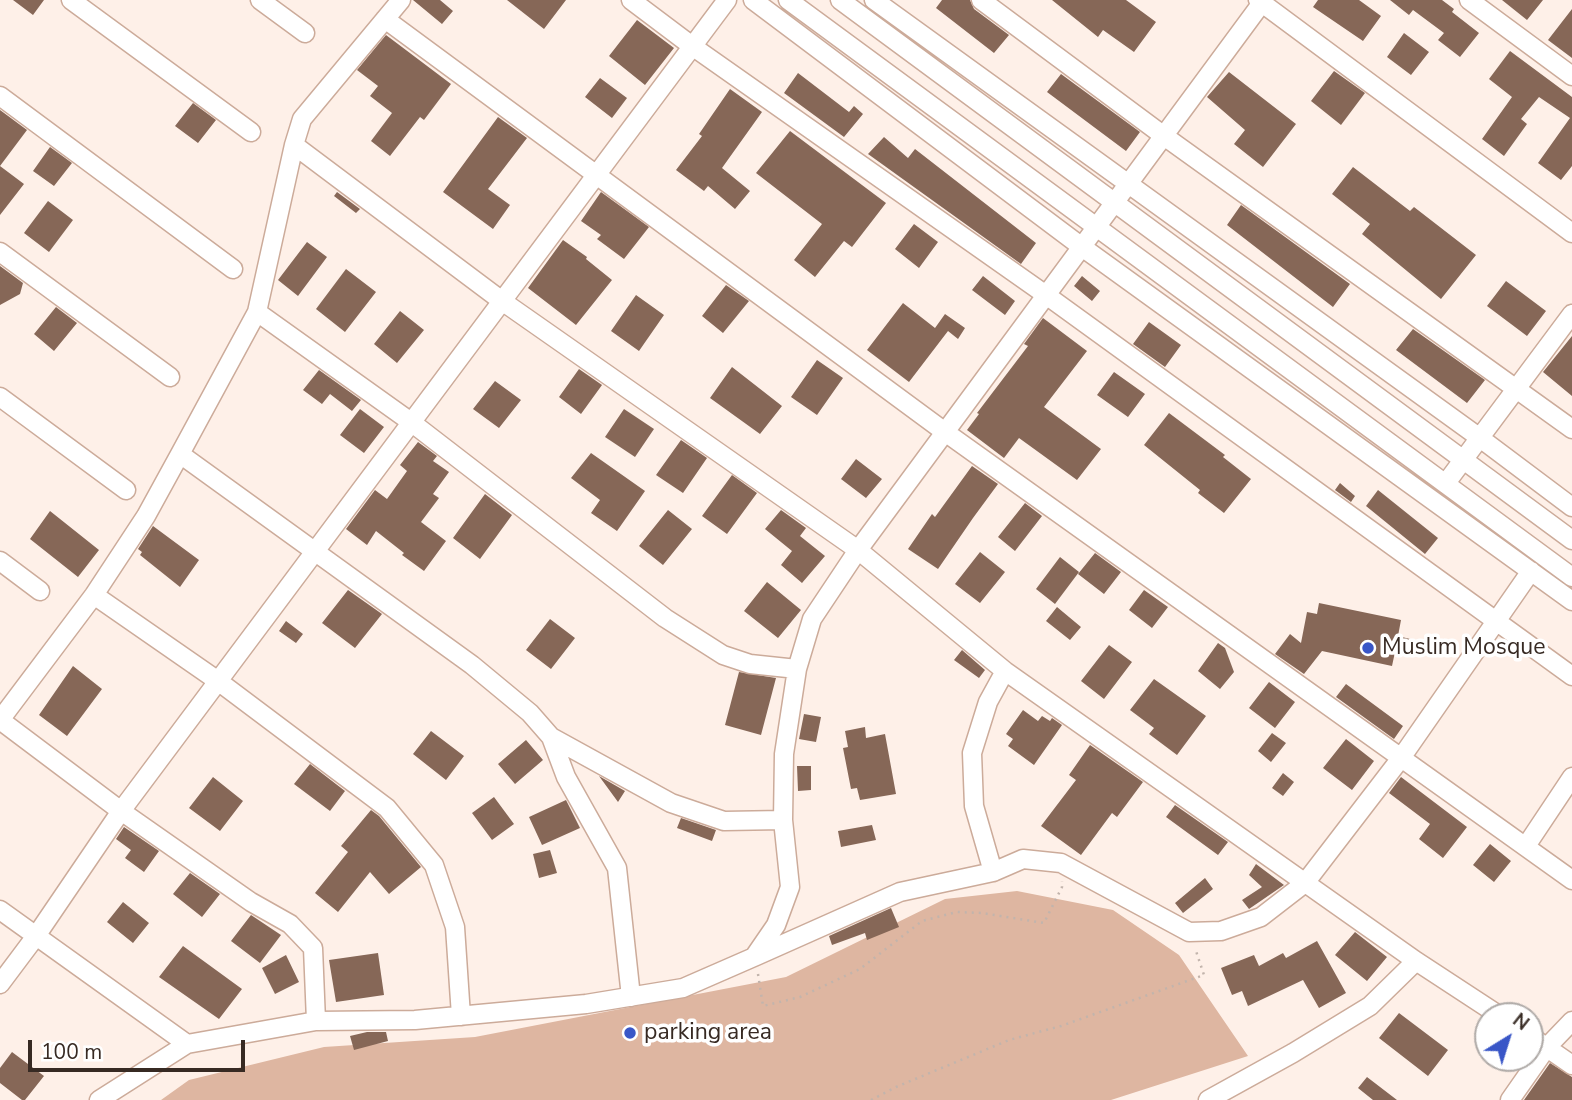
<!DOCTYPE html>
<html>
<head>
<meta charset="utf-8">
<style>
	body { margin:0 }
	#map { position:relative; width:1572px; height:1100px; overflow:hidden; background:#fef0e8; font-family:"Nunito Sans",sans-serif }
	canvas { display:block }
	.north { position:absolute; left:1474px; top:1002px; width:70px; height:70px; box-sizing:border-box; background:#fff; border:2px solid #afaaa7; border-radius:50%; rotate:38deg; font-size:19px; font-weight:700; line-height:28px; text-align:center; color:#372a23 }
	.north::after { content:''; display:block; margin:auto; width:24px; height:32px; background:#3956c7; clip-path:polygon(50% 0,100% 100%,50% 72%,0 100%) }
	.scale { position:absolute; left:28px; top:1040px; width:217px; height:32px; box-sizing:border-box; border:4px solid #372a23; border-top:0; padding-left:9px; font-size:21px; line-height:24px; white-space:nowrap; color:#372a23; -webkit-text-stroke:5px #fff; paint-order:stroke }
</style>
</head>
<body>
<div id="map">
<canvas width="1572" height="1100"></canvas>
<div class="north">N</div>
<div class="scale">100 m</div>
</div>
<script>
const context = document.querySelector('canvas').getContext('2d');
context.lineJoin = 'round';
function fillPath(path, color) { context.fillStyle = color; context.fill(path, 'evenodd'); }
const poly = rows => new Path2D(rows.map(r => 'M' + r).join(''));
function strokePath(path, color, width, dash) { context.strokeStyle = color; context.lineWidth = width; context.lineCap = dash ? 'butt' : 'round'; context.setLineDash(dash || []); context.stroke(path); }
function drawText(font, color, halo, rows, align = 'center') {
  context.font = font + ' "Nunito Sans",sans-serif'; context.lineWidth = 7; context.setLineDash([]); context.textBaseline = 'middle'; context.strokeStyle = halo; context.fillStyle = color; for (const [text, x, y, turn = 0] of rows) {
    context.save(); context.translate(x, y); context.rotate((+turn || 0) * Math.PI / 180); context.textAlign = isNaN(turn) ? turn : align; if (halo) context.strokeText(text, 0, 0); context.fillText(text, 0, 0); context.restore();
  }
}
fillPath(poly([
	[1017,891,1113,910,1179,955,1248,1056,1111,1100,161,1100,189,1080,324,1047,475,1037,786,977,945,899]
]), '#deb6a1');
fillPath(poly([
	[13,0,44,0,33,15],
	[413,0,440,0,453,11,442,24],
	[507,0,566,0,544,29],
	[942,0,970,0,974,9,1009,35,994,53,936,8],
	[1052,0,1126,0,1156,22,1134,52,1103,30,1098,37],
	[1318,0,1359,0,1381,16,1363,41,1313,7],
	[1390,0,1442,0,1454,9,1452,12,1479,33,1460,57,1438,40,1444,33,1413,10,1409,15],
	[1502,0,1543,0,1527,20],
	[1572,9,1572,58,1548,40],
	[637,20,674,48,645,85,609,56],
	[1404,33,1429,52,1411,75,1387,57],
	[386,35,451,84,424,120,420,117,390,156,371,141,392,113,370,96,378,86,357,70],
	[1510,51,1572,97,1572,166,1561,180,1538,163,1570,118,1539,97,1521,119,1527,124,1504,156,1482,139,1512,97,1489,79],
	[1334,71,1365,93,1341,125,1311,101],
	[1229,72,1296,124,1263,167,1234,144,1245,130,1207,97],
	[798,73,849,112,854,106,863,114,844,137,784,93],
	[1061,74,1140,132,1126,151,1047,92],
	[600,78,627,98,612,118,585,97],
	[730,89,762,112,722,168,750,191,735,209,708,186,704,191,676,170,702,136,699,134],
	[193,103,216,120,198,143,175,126],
	[0,110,27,130,0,166,24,184,0,215],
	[498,117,527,138,488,189,510,205,493,229,443,192],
	[790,131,886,203,852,247,844,241,815,277,794,260,822,224,756,173],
	[884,137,908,158,915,149,1036,243,1021,264,868,154],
	[50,147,72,163,54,186,33,171],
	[1353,167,1410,211,1414,207,1476,255,1441,299,1362,234,1370,224,1332,194],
	[337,192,360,209,356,213,334,196],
	[601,192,649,227,624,259,597,239,601,235,581,221],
	[48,201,73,220,49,252,24,233],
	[1241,205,1350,284,1333,307,1227,225],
	[914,224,938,242,919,268,895,249],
	[563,240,587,257,586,259,612,280,576,325,528,288],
	[307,242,327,257,298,296,278,280],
	[0,266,23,283,20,294,0,305],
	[346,269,376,292,345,332,316,309],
	[983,276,1015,301,1005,315,972,290],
	[1082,276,1100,291,1092,301,1074,286],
	[1506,281,1546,311,1527,336,1487,306],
	[726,285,749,301,723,333,702,316],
	[636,295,664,315,639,351,611,331],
	[903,303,935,328,945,314,965,328,958,339,948,331,909,382,867,350],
	[56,307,77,323,54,351,34,334],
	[400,311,424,330,397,363,374,344],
	[1043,318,1087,351,1044,407,1101,449,1077,480,1019,438,1004,458,967,430,979,414,977,413,1028,346,1024,344],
	[1149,322,1181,345,1165,367,1133,344],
	[1413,329,1485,380,1467,403,1396,350],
	[1572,336,1572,396,1543,372],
	[817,360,843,378,817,415,791,397],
	[732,367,782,406,760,434,710,398],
	[579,369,602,385,581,414,559,397],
	[319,370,361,400,352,411,330,394,322,404,303,390],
	[1114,372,1145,394,1128,417,1097,395],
	[495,381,521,400,499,428,473,409],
	[360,409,384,427,364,453,340,435],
	[624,409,654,429,635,457,605,437],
	[1169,413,1225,455,1223,457,1251,479,1224,513,1198,493,1200,490,1144,445],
	[681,440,707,458,683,493,656,475],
	[418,442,437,456,433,461,449,472,433,494,439,498,421,522,446,541,424,571,402,555,404,553,376,531,367,545,346,529,375,490,387,499,407,471,400,465],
	[591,453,645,491,617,531,591,513,600,500,571,478],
	[856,459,882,479,866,498,841,479],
	[972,466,998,484,973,518,938,569,908,549,932,514,935,517],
	[732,475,757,493,727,534,702,516],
	[1340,483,1355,496,1351,502,1335,490],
	[1378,490,1438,538,1425,554,1366,506],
	[485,494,512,515,480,559,453,538],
	[1025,503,1042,516,1015,551,998,537],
	[668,510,692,529,663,565,639,546],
	[781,510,806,528,800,536,825,556,802,583,781,565,792,551,765,529],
	[50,511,99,550,78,577,30,539],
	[153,526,199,560,180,587,140,555,142,552,138,549],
	[980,552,1005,572,980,603,955,584],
	[1095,553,1121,572,1104,594,1078,574],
	[1060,557,1079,572,1055,604,1036,589],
	[767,582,801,610,778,638,744,611],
	[348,590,382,614,355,648,322,623],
	[1144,590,1168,607,1152,628,1129,610],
	[1319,603,1401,620,1398,636,1410,639,1407,655,1395,652,1392,666,1322,651,1304,674,1275,654,1290,634,1301,643,1307,612,1317,614],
	[1057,607,1081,627,1070,640,1046,621],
	[550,619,575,638,551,669,526,650],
	[286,621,303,634,296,643,279,631],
	[1218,643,1225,648,1234,672,1220,689,1198,671],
	[1109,645,1132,662,1104,699,1081,681],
	[962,650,985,670,979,678,954,660],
	[73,666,102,689,67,736,39,715],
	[739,672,776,678,761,735,725,725],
	[1154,679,1206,716,1177,755,1149,734,1154,728,1130,710],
	[1269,682,1295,702,1275,728,1249,708],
	[1346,684,1403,726,1394,739,1336,697],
	[1023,710,1038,721,1042,716,1050,721,1052,718,1062,725,1034,765,1008,746,1013,739,1006,734],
	[804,714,821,717,816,742,799,739],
	[865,727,866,738,885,734,896,794,860,800,857,788,851,789,843,748,848,747,845,731],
	[431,731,464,756,446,780,413,754],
	[1272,733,1286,743,1271,762,1258,751],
	[1346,739,1374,761,1352,790,1323,768],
	[526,740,543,760,515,784,498,764],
	[1090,745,1143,782,1117,817,1112,813,1081,855,1041,826,1076,780,1069,775],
	[310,764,345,791,330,811,294,784],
	[797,766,811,766,811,790,798,791],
	[1283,773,1294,782,1283,796,1272,788],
	[599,776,625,791,618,802],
	[213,777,243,801,220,831,189,808],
	[1401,777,1467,827,1443,858,1419,839,1430,824,1389,793],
	[494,797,514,824,492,840,472,813],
	[566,800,580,828,542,845,529,817],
	[1175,805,1228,842,1218,855,1166,817],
	[371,810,379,816,421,867,389,894,370,872,338,912,315,893,348,852,341,846],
	[681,818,716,830,712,841,677,828],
	[872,825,876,840,841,847,838,831],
	[124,827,159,851,144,872,125,858,131,850,116,839],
	[1490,844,1511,861,1494,882,1473,865],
	[550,850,557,873,539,878,533,854],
	[1256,864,1284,885,1249,909,1242,900,1262,887,1249,875],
	[190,873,220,894,202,917,173,894],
	[1205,878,1213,889,1183,913,1175,903],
	[123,902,149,923,133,943,107,922],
	[891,908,899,927,867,940,865,933,832,945,829,936],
	[251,915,281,935,260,963,231,941],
	[1355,932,1387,957,1367,981,1335,955],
	[1317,941,1346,993,1319,1008,1303,980,1248,1006,1242,991,1232,995,1221,968,1254,955,1259,966,1283,953,1286,958],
	[183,946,242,989,219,1019,159,977],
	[378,953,384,995,336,1002,329,960],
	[286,955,299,982,275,994,262,968],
	[1399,1013,1448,1050,1428,1076,1379,1038],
	[367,1032,386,1032,388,1041,354,1050,350,1036],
	[12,1052,44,1076,25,1100,22,1100,0,1083,0,1068],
	[1550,1063,1572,1077,1572,1100,1524,1100],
	[1367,1077,1397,1100,1373,1100,1358,1088]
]), '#866757');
const minor = poly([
	[71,0,251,132],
	[260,0,305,33],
	[401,0,302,119,294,145,257,312,180,454,146,516,94,595,0,720,121,811,251,902,290,924,313,948,316,1021,415,1020,586,1004,683,988,754,957,776,925,790,887,783,820,784,754,797,669,812,619,858,550,1264,0],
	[631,0,692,46,1046,295,1572,676],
	[753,0,1082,247,1572,601],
	[788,0,1572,577],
	[840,0,1572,540],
	[874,0,1480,438,1572,507],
	[981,0,1164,136,1572,429],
	[1258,0,1572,233],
	[1469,0,1572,76],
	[385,19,945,432,1572,880],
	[0,96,233,269],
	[294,145,502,301,858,550,1005,671,1416,961,1500,1016],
	[0,252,170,377],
	[257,312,411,422,665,618,723,655,750,664,797,669],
	[0,397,126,490],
	[180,454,472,665,530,713,551,737,566,777,617,868,631,997],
	[1446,483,1572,314],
	[0,561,40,591],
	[94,595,218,681,387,808,434,865,455,927,461,1016],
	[551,737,671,803,724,821,783,820],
	[1526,846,1572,777],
	[993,872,1023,859,1061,863,1189,932,1221,931,1261,917,1305,883,1401,758,1531,571],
	[0,910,187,1044],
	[754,957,900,892,993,872,974,806,972,753,988,702,1005,671],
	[0,984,36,936,121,811,727,0],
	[1530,1036,1572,1065],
	[99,1100,187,1044,316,1021],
	[1208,1100,1293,1053,1370,1006,1416,961],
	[1510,1100,1547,1047,1572,1021]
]);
strokePath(minor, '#ccab9a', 21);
strokePath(poly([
	[758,974,763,1006,800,997,860,969,922,921,957,912,982,913,1044,923,1062,887,1062,881],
	[871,1100,896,1087,1009,1040,1061,1026,1204,975,1195,948]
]), '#c2b4ac', 2.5, [2, 5]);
strokePath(minor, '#fff', 18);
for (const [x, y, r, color] of [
	[1368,648,7,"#3956c7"],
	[630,1033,7,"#3956c7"]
]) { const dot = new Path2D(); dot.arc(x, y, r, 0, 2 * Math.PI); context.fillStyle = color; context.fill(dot); strokePath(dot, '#fff', 2.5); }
drawText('23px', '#372a23', '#fff', [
	["Muslim Mosque",1382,648],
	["parking area",644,1033]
], 'left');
</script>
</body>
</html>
